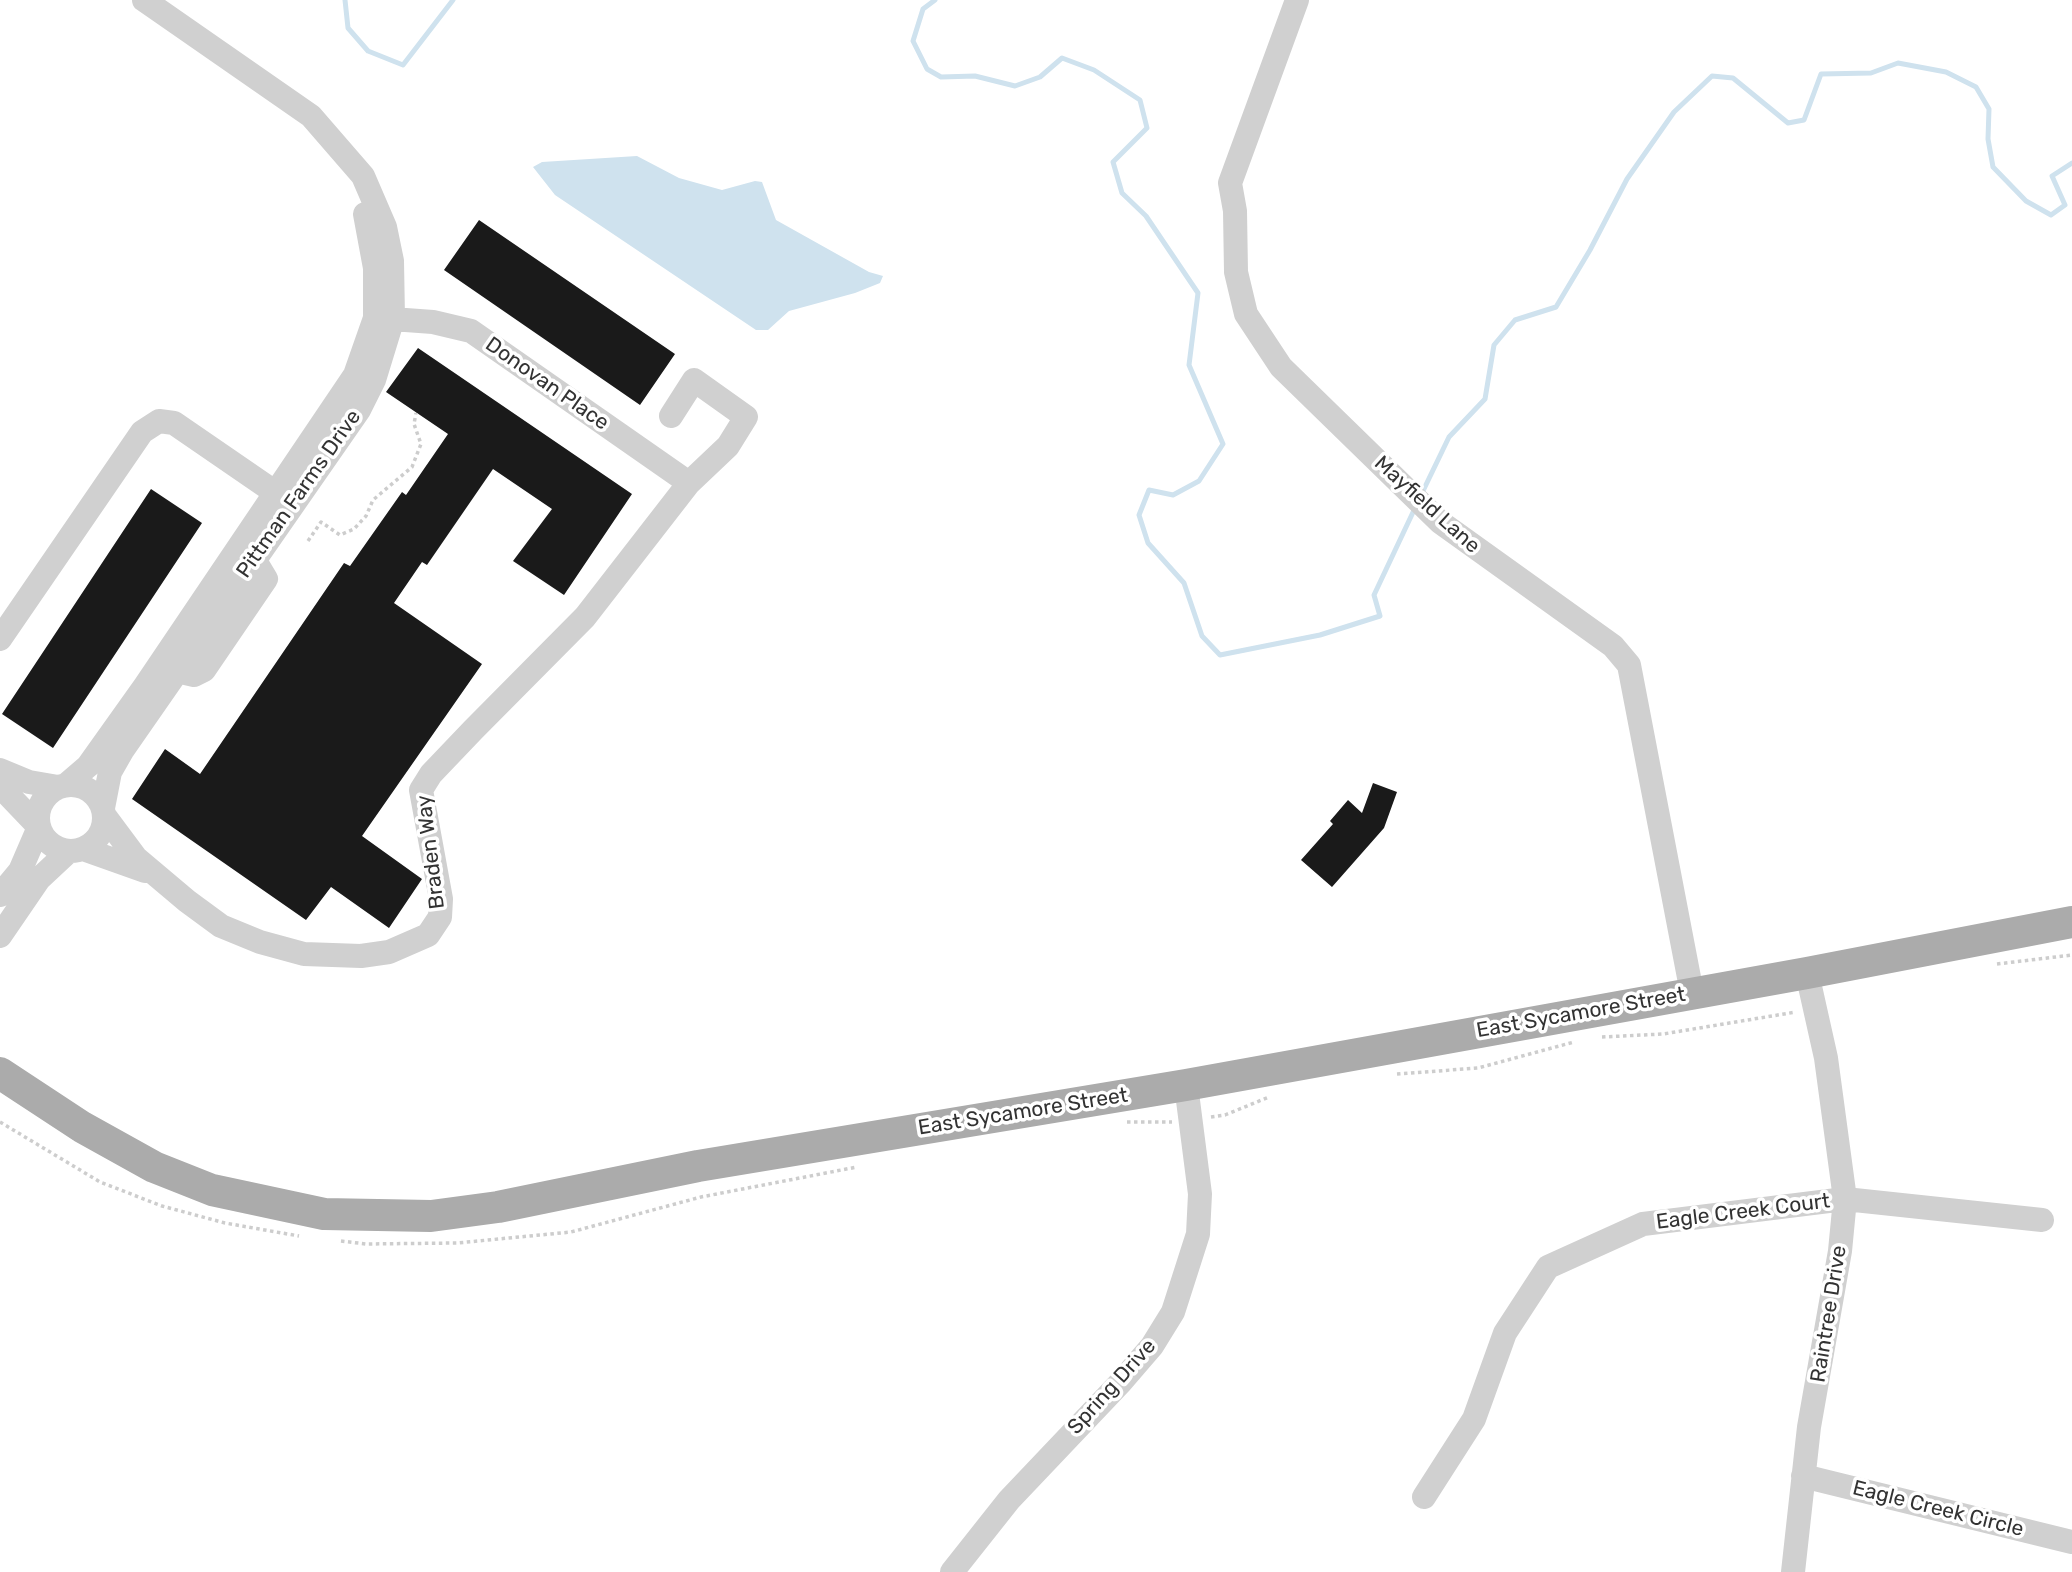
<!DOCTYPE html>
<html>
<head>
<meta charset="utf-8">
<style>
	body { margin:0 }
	canvas { display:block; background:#fff }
</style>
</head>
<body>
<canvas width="2072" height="1572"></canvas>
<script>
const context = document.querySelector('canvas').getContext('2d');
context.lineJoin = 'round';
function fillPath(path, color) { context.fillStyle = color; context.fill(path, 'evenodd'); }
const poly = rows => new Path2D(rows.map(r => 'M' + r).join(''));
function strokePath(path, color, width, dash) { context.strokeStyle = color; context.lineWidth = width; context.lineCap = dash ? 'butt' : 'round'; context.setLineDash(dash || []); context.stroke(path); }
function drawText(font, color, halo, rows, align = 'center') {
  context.font = font + ' Rubik,sans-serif'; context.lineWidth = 7; context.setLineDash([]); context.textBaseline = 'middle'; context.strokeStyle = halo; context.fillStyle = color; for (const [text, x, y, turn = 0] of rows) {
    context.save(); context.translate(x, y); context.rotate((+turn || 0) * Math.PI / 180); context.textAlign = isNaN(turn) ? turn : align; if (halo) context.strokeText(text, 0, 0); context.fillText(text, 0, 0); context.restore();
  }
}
fillPath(poly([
	[637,156,679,178,722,190,755,181,762,182,776,220,869,272,883,276,880,283,855,293,789,311,768,330,756,330,555,195,533,167,542,162]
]), '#cfe2ee');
strokePath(poly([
	[345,0,348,28,368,51,403,65,453,0],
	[935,0,923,9,913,41,927,69,941,77,975,76,1015,86,1040,77,1062,58,1094,70,1140,100,1147,128,1113,162,1122,193,1146,216,1198,293,1189,365,1223,444,1199,481,1173,495,1149,490,1139,515,1148,543,1184,583,1202,636,1220,655,1320,635,1380,616,1374,595,1415,508],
	[1422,493,1449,437,1485,399,1494,345,1515,320,1556,307,1590,250,1627,179,1674,112,1712,76,1733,78,1788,123,1804,120,1821,74,1871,73,1898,63,1946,72,1976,87,1989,109,1988,139,1993,167,2026,201,2051,215,2065,205,2052,176,2072,163]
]), '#cfe2ee', 5);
fillPath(poly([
	[479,220,675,354,640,405,444,270],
	[418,348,632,494,564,595,513,561,552,509,493,469,427,565,422,562,394,603,482,664,362,836,422,879,389,928,331,887,306,920,132,799,165,749,200,774,344,563,350,566,402,492,406,495,448,434,386,392],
	[151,489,202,523,53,748,2,714],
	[1373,783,1397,792,1384,828,1332,887,1301,860,1333,824,1330,821,1348,800,1362,813]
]), '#1a1a1a');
strokePath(poly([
	[308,541,321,522,340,535,354,529,366,516,373,500,412,467,421,444,414,424,416,413],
	[1997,964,2072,955],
	[1602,1037,1663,1034,1796,1012],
	[1397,1074,1478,1068,1574,1042],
	[1211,1117,1225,1115,1269,1097],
	[0,1122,100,1182,162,1206,225,1223,299,1236],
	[1127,1122,1172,1122],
	[341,1241,366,1244,457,1243,571,1232,701,1197,857,1167]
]), '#cdcdcd', 3.5, [3.5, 3.5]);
strokePath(poly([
	[1297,0,1230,183,1235,211,1236,272,1246,314,1281,367,1440,522,1613,646,1629,665,1692,993],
	[378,318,433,322,471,331,689,483],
	[0,639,142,432,159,421,174,423,289,502],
	[177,671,194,675,204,670,266,579,254,559],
	[0,770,29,782,58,787],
	[67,784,88,766,145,686,355,375,375,318,375,268,365,214],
	'38 818a33 33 0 1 1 66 0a33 33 0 1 1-66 0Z',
	[0,786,39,827,20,871,0,895],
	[103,808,110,772,122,751,359,410,374,380,393,318,392,261,385,227,363,176,311,116,144,0],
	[104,815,136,858,187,901,221,926,260,942,304,954,361,956,389,952,428,935,440,917,441,899,421,790,431,774,473,730,585,617,689,483,728,446,746,417,694,380,671,416],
	[83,849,145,871],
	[0,936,39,879,69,851],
	[1803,1476,2072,1542],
	[1424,1497,1474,1419,1505,1333,1548,1267,1643,1224,1845,1199,2042,1220],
	[952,1572,1009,1500,1121,1382,1152,1346,1173,1312,1198,1234,1200,1194,1186,1085],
	[1793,1572,1809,1427,1840,1251,1845,1199,1826,1058,1807,973]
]), '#d0d0d0', 24);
strokePath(poly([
	[0,1073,82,1127,154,1167,212,1190,324,1214,431,1216,498,1207,698,1166,1186,1085,1807,973,2072,922]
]), '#ababab', 32);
drawText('21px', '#333', '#fff', [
	["Donovan Place",547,384,35],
	["Pittman Farms Drive",299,494,-55],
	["Mayfield Lane",1427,505,42],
	["Braden Way",431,852,-97],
	["East Sycamore Street",1581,1013,-10],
	["East Sycamore Street",1023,1112,-9],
	["Eagle Creek Court",1743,1212,-7],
	["Raintree Drive",1829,1314,-81],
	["Spring Drive",1112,1387,-48],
	["Eagle Creek Circle",1938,1509,14]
]);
</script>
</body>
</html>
